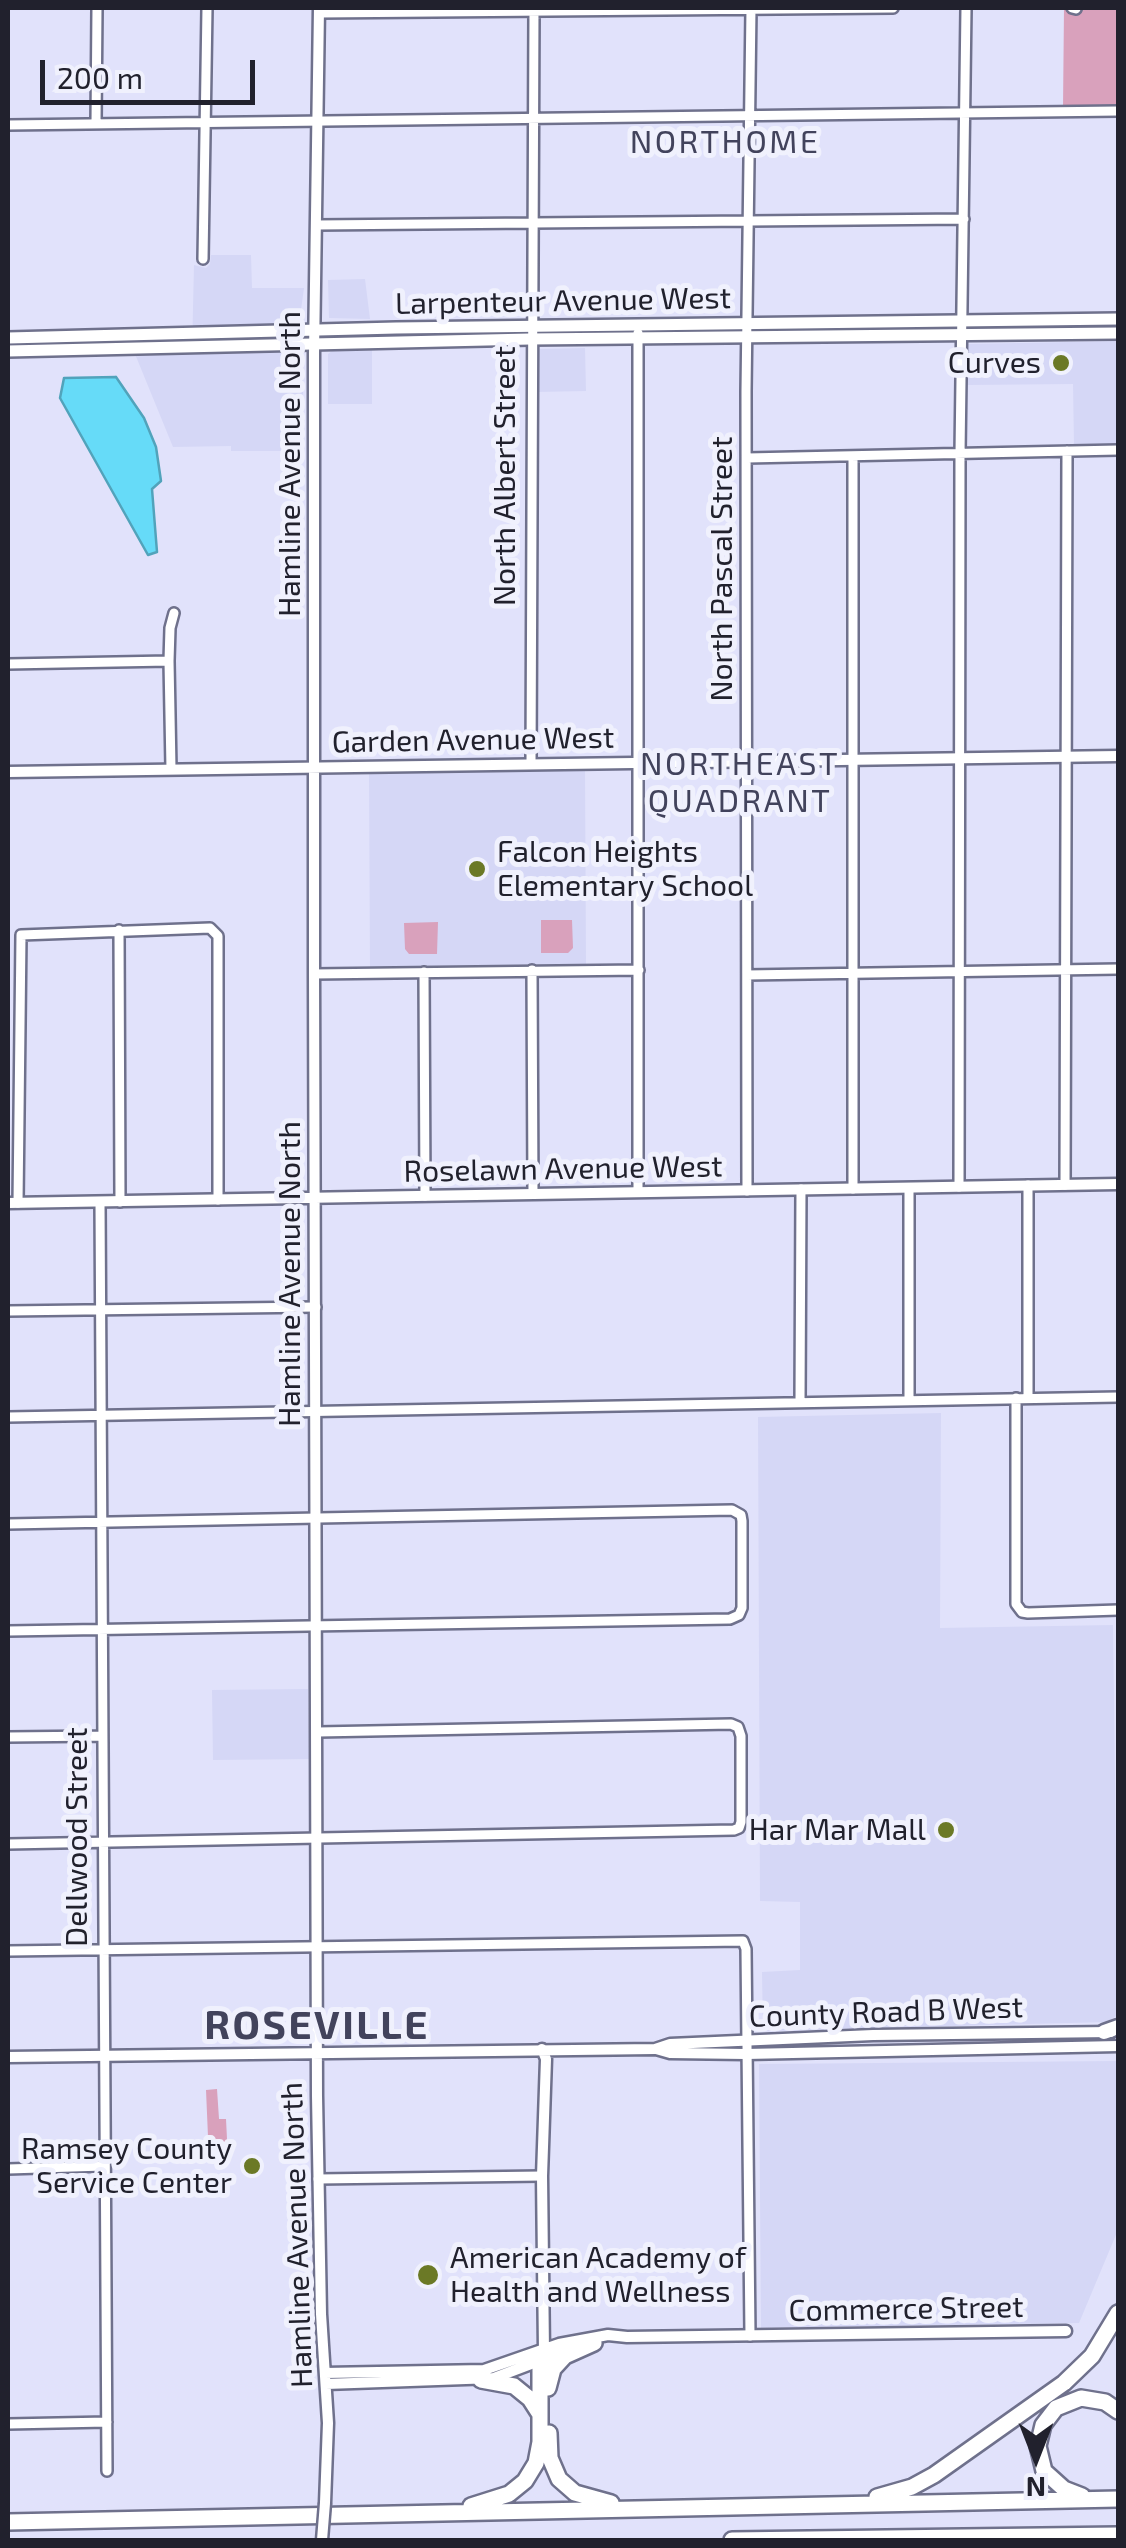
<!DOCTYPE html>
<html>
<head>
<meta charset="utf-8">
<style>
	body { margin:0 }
	#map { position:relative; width:1126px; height:2548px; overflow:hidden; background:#e1e2fb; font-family:"Exo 2",sans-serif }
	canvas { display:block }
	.frame { position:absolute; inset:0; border:10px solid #21212d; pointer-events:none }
	.north { position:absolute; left:986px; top:2408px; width:100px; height:100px; -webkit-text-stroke:8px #f0f1fd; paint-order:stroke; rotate:180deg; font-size:28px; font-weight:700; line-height:40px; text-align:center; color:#21212d }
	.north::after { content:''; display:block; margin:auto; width:35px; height:45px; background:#21212d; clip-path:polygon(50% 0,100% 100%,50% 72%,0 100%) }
	.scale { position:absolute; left:40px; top:60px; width:215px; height:45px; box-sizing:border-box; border:5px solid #21212d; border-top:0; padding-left:12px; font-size:30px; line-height:35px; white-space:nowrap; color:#21212d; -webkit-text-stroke:8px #f0f1fd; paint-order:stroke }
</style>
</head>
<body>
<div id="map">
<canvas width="1126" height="2548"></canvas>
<div class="frame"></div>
<div class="north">N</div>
<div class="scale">200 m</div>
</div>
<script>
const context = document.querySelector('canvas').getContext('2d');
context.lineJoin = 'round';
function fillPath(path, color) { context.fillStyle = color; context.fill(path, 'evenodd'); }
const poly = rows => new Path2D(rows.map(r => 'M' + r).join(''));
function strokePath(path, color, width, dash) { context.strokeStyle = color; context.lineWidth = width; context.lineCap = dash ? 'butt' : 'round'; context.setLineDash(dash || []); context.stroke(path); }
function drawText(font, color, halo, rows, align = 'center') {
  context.font = font + ' "Exo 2",sans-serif'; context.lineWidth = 10; context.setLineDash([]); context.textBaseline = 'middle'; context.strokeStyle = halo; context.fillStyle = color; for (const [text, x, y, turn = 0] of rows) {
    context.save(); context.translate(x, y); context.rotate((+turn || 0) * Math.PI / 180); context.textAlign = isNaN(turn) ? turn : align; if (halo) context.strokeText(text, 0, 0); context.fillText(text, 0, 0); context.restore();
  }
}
fillPath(poly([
	[211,255,251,255,252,288,304,288,295,354,302,356,303,372,303,451,231,451,231,446,173,447,135,354,192,352,194,265,206,268,210,264],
	[365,279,370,319,329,318,328,280],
	[1118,341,1118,445,1074,445,1073,384,968,385,968,344],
	[585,348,586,391,536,392,538,349],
	[372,350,372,404,328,404,328,354,332,351],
	[585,769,586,965,370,968,369,773],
	[941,1413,940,1628,1113,1625,1118,2015,1107,2022,763,2031,762,1972,800,1970,800,1902,760,1901,758,1417],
	[308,1689,309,1759,213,1760,212,1690],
	[1118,2061,1118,2230,1079,2323,761,2328,759,2064]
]), '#d5d7f6');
fillPath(poly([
	[1064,8,1118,8,1118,107,1063,108],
	[541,920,572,920,573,948,568,953,541,953],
	[438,922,437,954,409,954,405,949,404,923],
	[217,2089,219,2119,226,2119,228,2159,209,2160,206,2090]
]), '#d9a1bc');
const water = poly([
	[116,377,144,418,156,447,161,481,152,489,157,552,148,555,60,398,64,378,116,377]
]);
fillPath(water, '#66dbf8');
strokePath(water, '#51a3bb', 2.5);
const minor = poly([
	[1072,8,1076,9],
	[319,13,893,8],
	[96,123,97,8],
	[8,125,1118,111],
	[317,225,964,219],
	[203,259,207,8],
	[638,333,638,1192],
	[853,457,853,1189],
	[747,458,1118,450],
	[8,664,169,661],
	[531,763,534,8],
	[171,769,169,661,170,628,174,613],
	[119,930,120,1202],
	[532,970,533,1194],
	[424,972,425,1196],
	[314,974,639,970],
	[747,975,1118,969],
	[1065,1185,1067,451],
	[959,1187,960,453,966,8],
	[909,1188,909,1400],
	[747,1191,746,391,751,8],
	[100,1202,107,2471],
	[18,1203,21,935,210,928,218,936,218,1200],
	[8,1311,316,1307],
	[1016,1398,1016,1604,1022,1612,1028,1613,1118,1610],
	[1028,1398,1028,1185],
	[800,1402,801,1189],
	[8,1417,1118,1397],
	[8,1524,732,1510,741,1515,742,1521,742,1608,739,1615,730,1619,8,1631],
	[8,1737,102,1736],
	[8,1844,734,1830,739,1828,741,1822,741,1736,738,1727,731,1724,318,1732],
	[8,1951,743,1941,746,1949,750,2336],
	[8,2169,104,2166],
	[318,2179,542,2176],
	[8,2424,107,2422]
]);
const tertiary = poly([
	[319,8,314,353,314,974,317,2096,321,2314,328,2423,325,2503],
	[8,772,1118,756],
	[8,1203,1118,1184],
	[542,2049,546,2059,542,2176,544,2352],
	[656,2049,670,2053,746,2054,1118,2046],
	[8,2057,655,2049,670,2044,873,2035,1111,2032],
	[325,2373,484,2370,559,2344,608,2335,627,2337,1066,2331],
	[326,2384,494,2378,568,2350]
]);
const secondary = poly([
	[8,338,396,328,1118,319],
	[8,351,530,339,1118,333]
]);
const primary = poly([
	[1104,2032,1118,2027]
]);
const motorway = poly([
	[481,2380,514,2386,530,2399,539,2413],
	[548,2388,553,2369,565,2356,594,2343],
	[549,2433,550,2458,559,2479,575,2493,611,2503],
	[1082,2496,1064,2489,1044,2471,1038,2446,1043,2425,1056,2408,1081,2398,1105,2402,1118,2411],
	[877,2497,912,2487,934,2475,1064,2383,1092,2356,1118,2313],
	[471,2506,509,2494,525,2481,536,2463,540,2442,540,2369,544,2360],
	[8,2522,1118,2499],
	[732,2540,1118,2535]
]);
strokePath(minor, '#6f718c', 14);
strokePath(tertiary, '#6f718c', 15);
strokePath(secondary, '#6f718c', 16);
strokePath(primary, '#6f718c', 19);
strokePath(motorway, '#6f718c', 20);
strokePath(minor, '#fff', 9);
strokePath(tertiary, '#fff', 10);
strokePath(secondary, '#fff', 11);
strokePath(primary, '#fff', 14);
strokePath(motorway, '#fff', 15);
const tertiaryBridge = poly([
	[322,2540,325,2503]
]);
strokePath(tertiaryBridge, '#6f718c', 15, []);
strokePath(tertiaryBridge, '#fff', 10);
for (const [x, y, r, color] of [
	[1061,363,10,"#6b7926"],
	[477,869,10,"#6b7926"],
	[946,1830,10,"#6b7926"],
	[252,2166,10,"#6b7926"],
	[428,2275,12,"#6b7926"]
]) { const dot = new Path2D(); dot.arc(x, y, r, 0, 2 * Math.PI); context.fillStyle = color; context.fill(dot); strokePath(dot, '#f0f1fd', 4); }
drawText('30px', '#21212d', '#f0f1fd', [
	["Larpenteur Avenue West",563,301,-1],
	["Hamline Avenue North",290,464,-90],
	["North Albert Street",505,476,-90],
	["North Pascal Street",722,569,-90],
	["Garden Avenue West",473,740,-1],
	["Roselawn Avenue West",563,1169,-1],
	["Hamline Avenue North",290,1274,-90],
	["Dellwood Street",77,1837,-90],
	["County Road B West",886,2012,-2],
	["Hamline Avenue North",297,2235,-92],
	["Commerce Street",906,2309,-1]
]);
drawText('30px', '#21212d', '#f0f1fd', [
	["Curves",1041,363],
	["Falcon Heights",497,852,"left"],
	["Elementary School",497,886,"left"],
	["Har Mar Mall",926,1830],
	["Ramsey County",232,2149],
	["Service Center",232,2183],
	["American Academy of",450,2258,"left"],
	["Health and Wellness",450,2292,"left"]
], 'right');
context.letterSpacing = '2.5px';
drawText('32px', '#42435c', '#f0f1fd', [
	["NORTHOME",725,142],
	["NORTHEAST",740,764],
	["QUADRANT",740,801]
]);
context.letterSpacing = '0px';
context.letterSpacing = '2.5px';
drawText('bold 40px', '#42435c', '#f0f1fd', [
	["ROSEVILLE",317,2026]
]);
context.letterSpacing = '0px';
</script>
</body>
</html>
